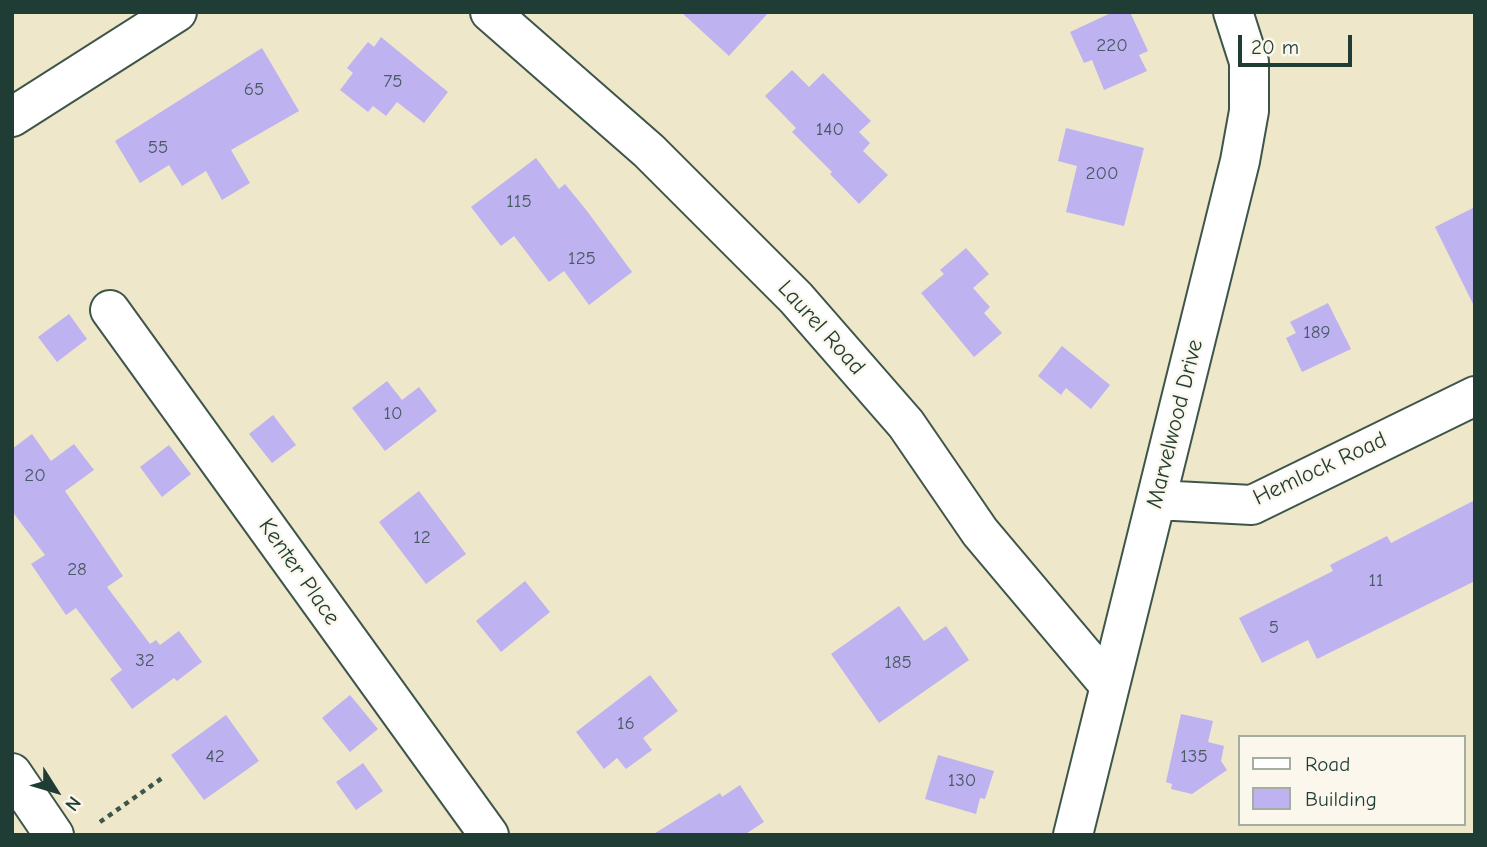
<!DOCTYPE html>
<html>
<head>
<meta charset="utf-8">
<style>
	body { margin:0 }
	#map { position:relative; width:1487px; height:847px; overflow:hidden; background:#efe7ca; font-family:"Comic Neue",sans-serif }
	canvas { display:block }
	.frame { position:absolute; inset:0; border:14px solid #1f3d34; pointer-events:none }
	.legend { position:absolute; left:1238px; top:735px; width:228px; height:91px; box-sizing:border-box; background:#fbf7ec; border:2px solid #a3ada2; margin:0; padding:9px 12px; list-style:none; font-size:21px; color:#1f3d34 }
	.legend li { display:flex; align-items:center; gap:14px; height:35px }
	.legend b { width:35px; border:2px solid #a3ada2 }
	.north { position:absolute; left:21px; top:756px; width:70px; height:70px; -webkit-text-stroke:5px #fbf7ec; paint-order:stroke; rotate:127deg; font-size:19px; font-weight:700; line-height:28px; text-align:center; color:#1f3d34 }
	.north::after { content:''; display:block; margin:auto; width:24px; height:32px; background:#1f3d34; clip-path:polygon(50% 0,100% 100%,50% 72%,0 100%) }
	.scale { position:absolute; left:1238px; top:35px; width:114px; height:32px; box-sizing:border-box; border:4px solid #1f3d34; border-top:0; padding-left:9px; font-size:21px; line-height:24px; white-space:nowrap; color:#1f3d34; -webkit-text-stroke:5px #fbf7ec; paint-order:stroke }
</style>
</head>
<body>
<div id="map">
<canvas width="1487" height="847"></canvas>
<div class="frame"></div>
<ul class="legend">
<li><b style="height:9px;background:#fff"></b>Road</li>
<li><b style="height:19px;background:#beb2f0"></b>Building</li>
</ul>
<div class="north">N</div>
<div class="scale">20 m</div>
</div>
<script>
const context = document.querySelector('canvas').getContext('2d');
context.lineJoin = 'round';
function fillPath(path, color) { context.fillStyle = color; context.fill(path, 'evenodd'); }
const poly = rows => new Path2D(rows.map(r => 'M' + r).join(''));
function strokePath(path, color, width, dash) { context.strokeStyle = color; context.lineWidth = width; context.lineCap = dash ? 'butt' : 'round'; context.setLineDash(dash || []); context.stroke(path); }
function drawText(font, color, halo, rows, align = 'center') {
  context.font = font + ' "Comic Neue",sans-serif'; context.lineWidth = 5; context.setLineDash([]); context.textBaseline = 'middle'; context.strokeStyle = halo; context.fillStyle = color; for (const [text, x, y, turn = 0] of rows) {
    context.save(); context.translate(x, y); context.rotate((+turn || 0) * Math.PI / 180); context.textAlign = isNaN(turn) ? turn : align; if (halo) context.strokeText(text, 0, 0); context.fillText(text, 0, 0); context.restore();
  }
}
fillPath(poly([
	[681,12,769,12,729,56],
	[1113,12,1130,12,1148,51,1139,55,1147,71,1104,90,1092,60,1084,63,1070,32],
	[381,37,448,92,424,123,397,102,386,116,373,106,368,112,340,90,353,73,347,68,368,42,374,47],
	[262,48,299,111,231,150,250,183,222,200,206,171,182,186,169,165,140,183,115,141],
	[792,70,809,87,823,73,871,121,859,132,870,143,863,151,888,175,859,204,830,174,832,172,792,132,796,128,765,96],
	[1066,128,1144,148,1124,226,1066,212,1077,166,1058,161],
	[536,158,559,189,565,184,587,211,632,272,589,305,564,271,549,282,514,236,501,246,471,207],
	[1475,207,1475,308,1435,227],
	[966,248,989,274,973,288,990,307,984,313,1002,333,974,357,921,293,944,274,940,270],
	[1328,303,1351,349,1302,372,1286,338,1296,333,1290,322],
	[69,314,87,339,57,362,38,337],
	[1062,346,1110,385,1091,409,1066,388,1061,395,1038,376],
	[387,381,402,400,419,387,437,411,385,451,352,408],
	[273,415,296,445,272,463,249,434],
	[32,434,51,461,74,444,94,470,65,491,123,576,107,587,150,644,156,640,160,645,179,631,202,662,177,681,174,678,132,709,110,679,122,670,76,608,66,615,31,564,45,555,12,511,12,449],
	[169,445,191,474,162,497,140,467],
	[419,491,466,554,426,584,379,522],
	[1475,500,1475,581,1317,659,1308,640,1262,663,1239,618,1333,571,1330,565,1387,536,1391,543],
	[525,581,550,612,501,652,476,621],
	[899,606,924,641,946,626,969,660,879,723,831,654],
	[650,675,678,711,643,738,652,750,626,769,617,758,604,769,576,732],
	[350,695,378,729,350,752,322,718],
	[1181,714,1213,721,1208,742,1224,746,1221,761,1227,770,1192,794,1171,789,1172,784,1166,782],
	[226,715,259,761,204,800,171,755],
	[938,755,994,771,985,799,980,798,976,814,925,799],
	[363,763,383,791,356,810,336,782],
	[740,785,764,822,744,835,652,835,720,793,722,797]
]), '#beb2f0');
const minor = poly([
	[490,12,649,151,796,298,906,424,980,532,1109,685],
	[12,117,177,12],
	[110,310,489,835],
	[1156,500,1252,505,1475,396],
	[12,773,54,835],
	[1073,835,1240,161,1249,111,1249,62,1233,12]
]);
strokePath(minor, '#3e564a', 42);
strokePath(poly([
	[100,822,165,776]
]), '#3e564a', 4.5, [5, 5]);
strokePath(minor, '#fff', 38);
drawText('19px', '#475a63', null, [
	["220",1112,46],
	["75",393,82],
	["65",254,90],
	["140",830,130],
	["55",158,148],
	["200",1102,174],
	["115",519,202],
	["125",582,259],
	["189",1317,333],
	["10",393,414],
	["20",35,476],
	["12",422,538],
	["28",77,570],
	["11",1376,581],
	["5",1274,628],
	["32",145,661],
	["185",898,663],
	["16",626,724],
	["42",215,757],
	["135",1194,757],
	["130",962,781]
]);
drawText('23px', '#1f3d34', '#fbf7ec', [
	["Laurel Road",821,328,48],
	["Marvelwood Drive",1175,424,-76],
	["Hemlock Road",1320,469,-25],
	["Kenter Place",299,572,55]
]);
</script>
</body>
</html>
